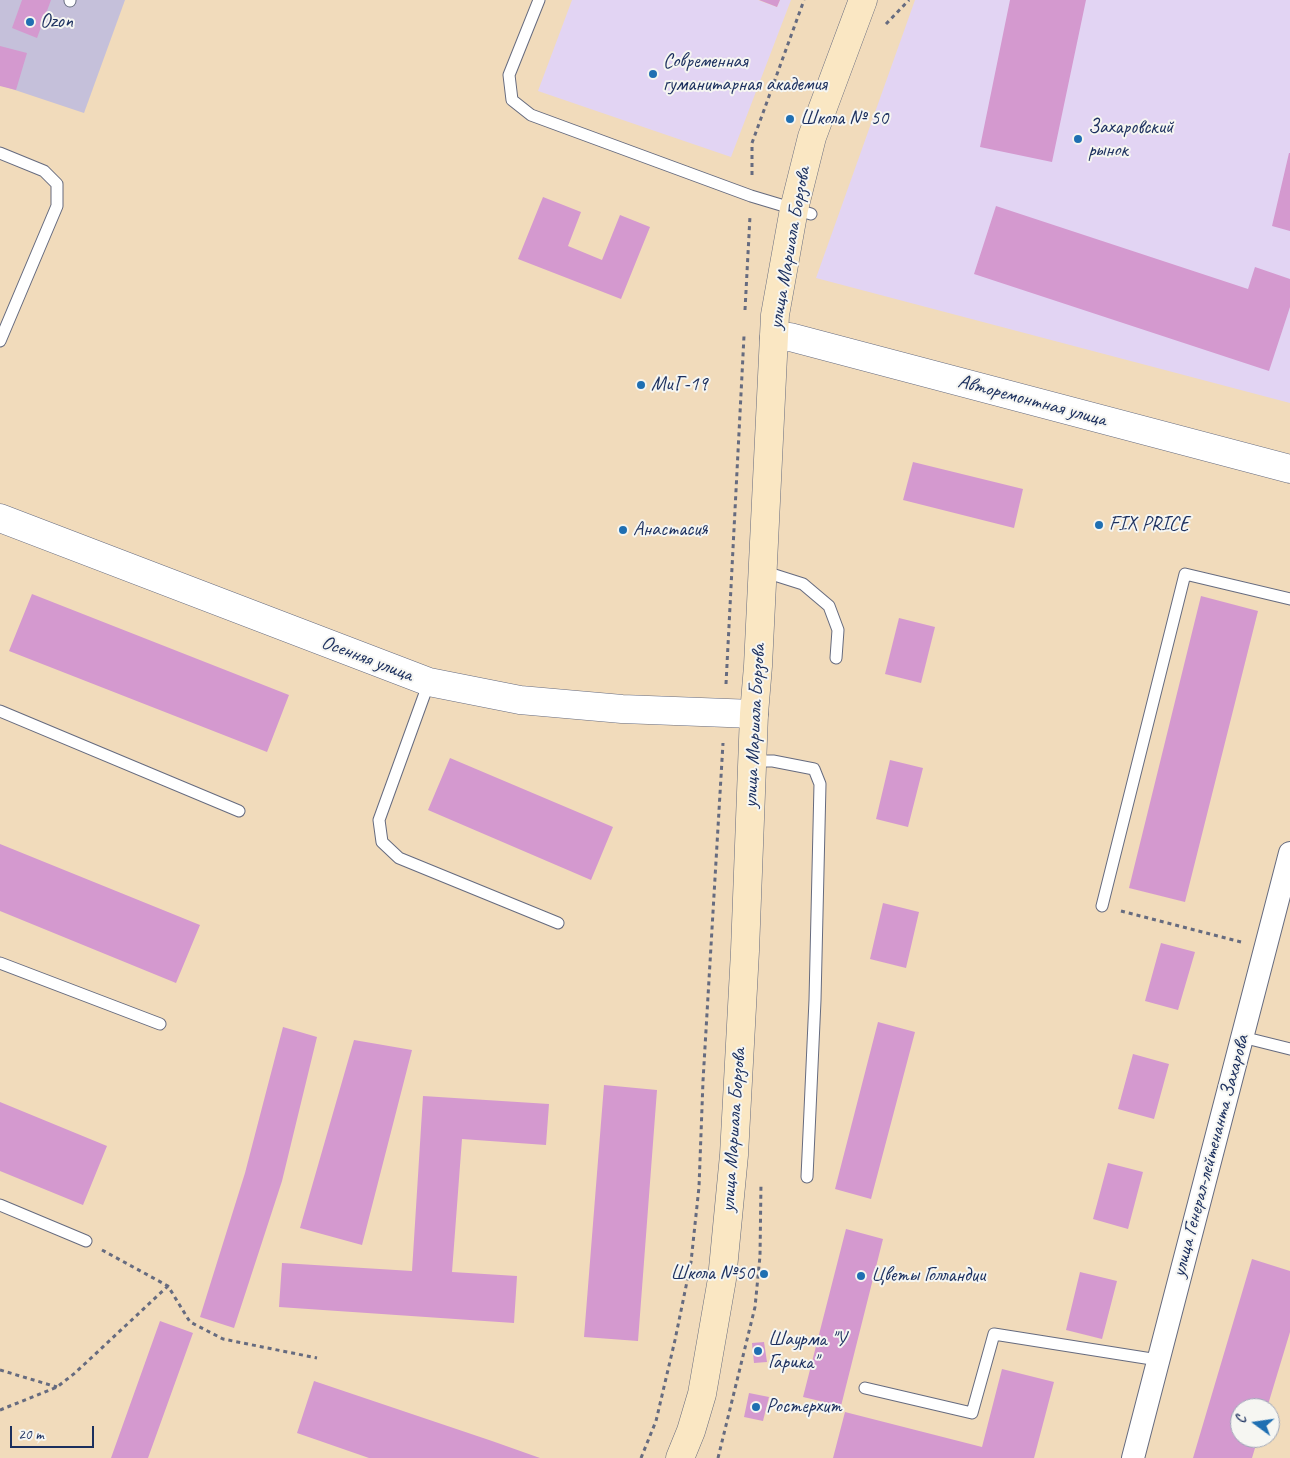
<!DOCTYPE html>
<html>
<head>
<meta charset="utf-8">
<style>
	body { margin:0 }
	#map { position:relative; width:1290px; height:1458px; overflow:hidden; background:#f1dbbb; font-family:Caveat,sans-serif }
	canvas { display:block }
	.north { position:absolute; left:1230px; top:1398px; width:50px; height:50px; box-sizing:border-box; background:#f6f6f2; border:1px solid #9ea6b7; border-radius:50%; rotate:284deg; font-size:14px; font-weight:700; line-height:20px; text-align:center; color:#1b2f5e }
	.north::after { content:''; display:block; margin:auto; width:18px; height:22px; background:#1f6fb2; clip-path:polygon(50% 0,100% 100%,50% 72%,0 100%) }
	.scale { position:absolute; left:10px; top:1426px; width:84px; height:22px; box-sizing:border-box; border:2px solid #1b2f5e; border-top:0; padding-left:6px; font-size:15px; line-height:18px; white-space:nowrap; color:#1b2f5e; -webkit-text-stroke:4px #f6f6f2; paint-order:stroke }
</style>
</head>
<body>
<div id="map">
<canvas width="1290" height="1458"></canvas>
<div class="north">С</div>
<div class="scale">20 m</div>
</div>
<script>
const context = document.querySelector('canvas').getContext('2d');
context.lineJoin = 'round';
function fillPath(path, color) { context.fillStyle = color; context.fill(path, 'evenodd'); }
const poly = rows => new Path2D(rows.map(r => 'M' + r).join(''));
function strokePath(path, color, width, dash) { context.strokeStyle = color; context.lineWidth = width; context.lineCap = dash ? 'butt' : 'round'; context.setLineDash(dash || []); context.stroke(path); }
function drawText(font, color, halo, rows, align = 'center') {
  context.font = font + ' Caveat,sans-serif'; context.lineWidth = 4; context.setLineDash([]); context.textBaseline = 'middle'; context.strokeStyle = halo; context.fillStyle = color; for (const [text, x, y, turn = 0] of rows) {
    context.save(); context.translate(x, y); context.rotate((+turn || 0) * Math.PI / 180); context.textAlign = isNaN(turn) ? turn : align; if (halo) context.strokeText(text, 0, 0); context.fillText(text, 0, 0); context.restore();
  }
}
fillPath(poly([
	[572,0,758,0,777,7,780,0,791,0,731,157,538,91],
	[915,0,1290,0,1290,403,816,278]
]), '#e2d4f3');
fillPath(poly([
	[0,0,125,0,84,113,0,85]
]), '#c5c0da');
fillPath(poly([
	[22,0,51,0,37,38,12,28],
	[759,0,780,0,777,7],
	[1010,0,1086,0,1052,162,980,147],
	[0,46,27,53,16,90,0,86],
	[1289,153,1290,153,1290,231,1272,226],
	[543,197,581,212,568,246,602,260,620,215,650,227,621,299,518,259],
	[996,206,1248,289,1255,267,1290,279,1290,307,1269,371,974,274],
	[913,462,1023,489,1014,528,903,500],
	[32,594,289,695,267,752,9,651],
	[1201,596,1258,611,1185,902,1129,888],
	[899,618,935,627,921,683,885,674],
	[450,758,613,827,591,880,428,810],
	[890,760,923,768,908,827,876,819],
	[0,844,200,925,176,983,0,911],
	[883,903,919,912,906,968,870,959],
	[1161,943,1195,952,1178,1010,1145,1001],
	[878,1022,915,1032,871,1199,835,1189],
	[283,1027,317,1037,282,1181,234,1328,200,1317,245,1173],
	[354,1040,412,1050,362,1245,300,1228],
	[1133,1054,1169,1064,1154,1119,1118,1109],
	[604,1085,657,1090,638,1341,584,1337],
	[423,1096,549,1104,546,1145,462,1139,452,1272,517,1276,514,1323,279,1307,282,1263,412,1271],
	[0,1102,107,1146,83,1205,0,1171],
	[1108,1163,1143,1172,1128,1229,1093,1219],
	[846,1229,883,1239,841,1406,803,1397],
	[1252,1259,1290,1271,1290,1332,1267,1408,1240,1408,1240,1438,1258,1438,1252,1458,1193,1458],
	[1080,1272,1117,1281,1102,1339,1066,1330],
	[160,1321,193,1333,148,1458,111,1458],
	[764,1342,767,1362,754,1363,752,1343],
	[1002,1369,1054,1382,1034,1458,833,1458,845,1412,982,1447],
	[314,1381,492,1441,540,1458,369,1458,297,1433],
	[749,1393,769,1397,763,1421,744,1417]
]), '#d499cf');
const service = poly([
	[539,0,509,75,512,100,531,115,751,196,811,214],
	[70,1,70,0],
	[0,153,44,171,57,184,57,206,0,341],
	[762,571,803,584,829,606,838,630,836,658],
	[429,682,379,820,382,842,399,858,558,923],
	[0,711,239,811],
	[752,761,773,761,814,769,820,784,815,1000,807,1177],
	[1102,906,1185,574,1290,599],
	[0,963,160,1024],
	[1242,1037,1290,1049],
	[0,1205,86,1241],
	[865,1388,972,1413,994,1334,1158,1360]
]);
const minor = poly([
	[1133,1458,1290,853]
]);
const tertiary = poly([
	[774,338,790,337,1290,469],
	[0,518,429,682,520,700,622,709,754,714]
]);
const secondary = poly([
	[680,1458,691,1431,702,1394,722,1279,734,1155,745,951,754,714,758,666,775,315,794,209,812,137,863,0]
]);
strokePath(service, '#666b7f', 13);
strokePath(minor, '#666b7f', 24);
strokePath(tertiary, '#666b7f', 29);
strokePath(secondary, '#666b7f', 29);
strokePath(poly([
	[886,24,909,0],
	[752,175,752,143,804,0],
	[745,310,750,216],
	[726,684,744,336],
	[1121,911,1241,942],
	[102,1250,168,1286,190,1322,223,1339,317,1358],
	[0,1370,57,1387],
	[0,1410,57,1387,75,1373,168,1286],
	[641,1458,656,1421,675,1340,691,1262,699,1187,703,1081,723,743],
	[718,1458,755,1307,760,1256,761,1183]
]), '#666b7f', 3, [4, 4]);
strokePath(service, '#fff', 11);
strokePath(minor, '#fff', 22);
strokePath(tertiary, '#fff', 28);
strokePath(secondary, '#fae7c3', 28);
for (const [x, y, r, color] of [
	[30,22,5,"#1f6fb2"],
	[653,74,5,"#1f6fb2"],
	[790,119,5,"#1f6fb2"],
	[1078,139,5,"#1f6fb2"],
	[641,385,5,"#1f6fb2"],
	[1099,525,5,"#1f6fb2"],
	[623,530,5,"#1f6fb2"],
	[764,1274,5,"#1f6fb2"],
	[861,1276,5,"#1f6fb2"],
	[758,1351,5,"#1f6fb2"],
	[756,1407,5,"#1f6fb2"]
]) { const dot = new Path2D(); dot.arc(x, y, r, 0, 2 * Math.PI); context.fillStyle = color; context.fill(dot); strokePath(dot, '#f6f6f2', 2); }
drawText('20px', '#1b2f5e', '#f6f6f2', [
	["Ozon",40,22],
	["Современная",663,62],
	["гуманитарная академия",663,85],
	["Школа № 50",800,119],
	["Захаровский",1088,128],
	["рынок",1088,151],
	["МиГ-19",651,385],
	["FIX PRICE",1109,525],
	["Анастасия",633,530],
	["Школа №50",754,1274,"right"],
	["Цветы Голландии",871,1276],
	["Шаурма \"У",768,1340],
	["Гарика\"",768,1363],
	["Ростерхит",766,1407]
], 'left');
drawText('20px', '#1b2f5e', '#f6f6f2', [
	["улица Маршала Борзова",790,248,-80],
	["Авторемонтная улица",1032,401,15],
	["Осенняя улица",367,659,21],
	["улица Маршала Борзова",755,726,-87],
	["улица Маршала Борзова",734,1130,-86],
	["улица Генерал-лейтенанта Захарова",1211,1156,-75]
]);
</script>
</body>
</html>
